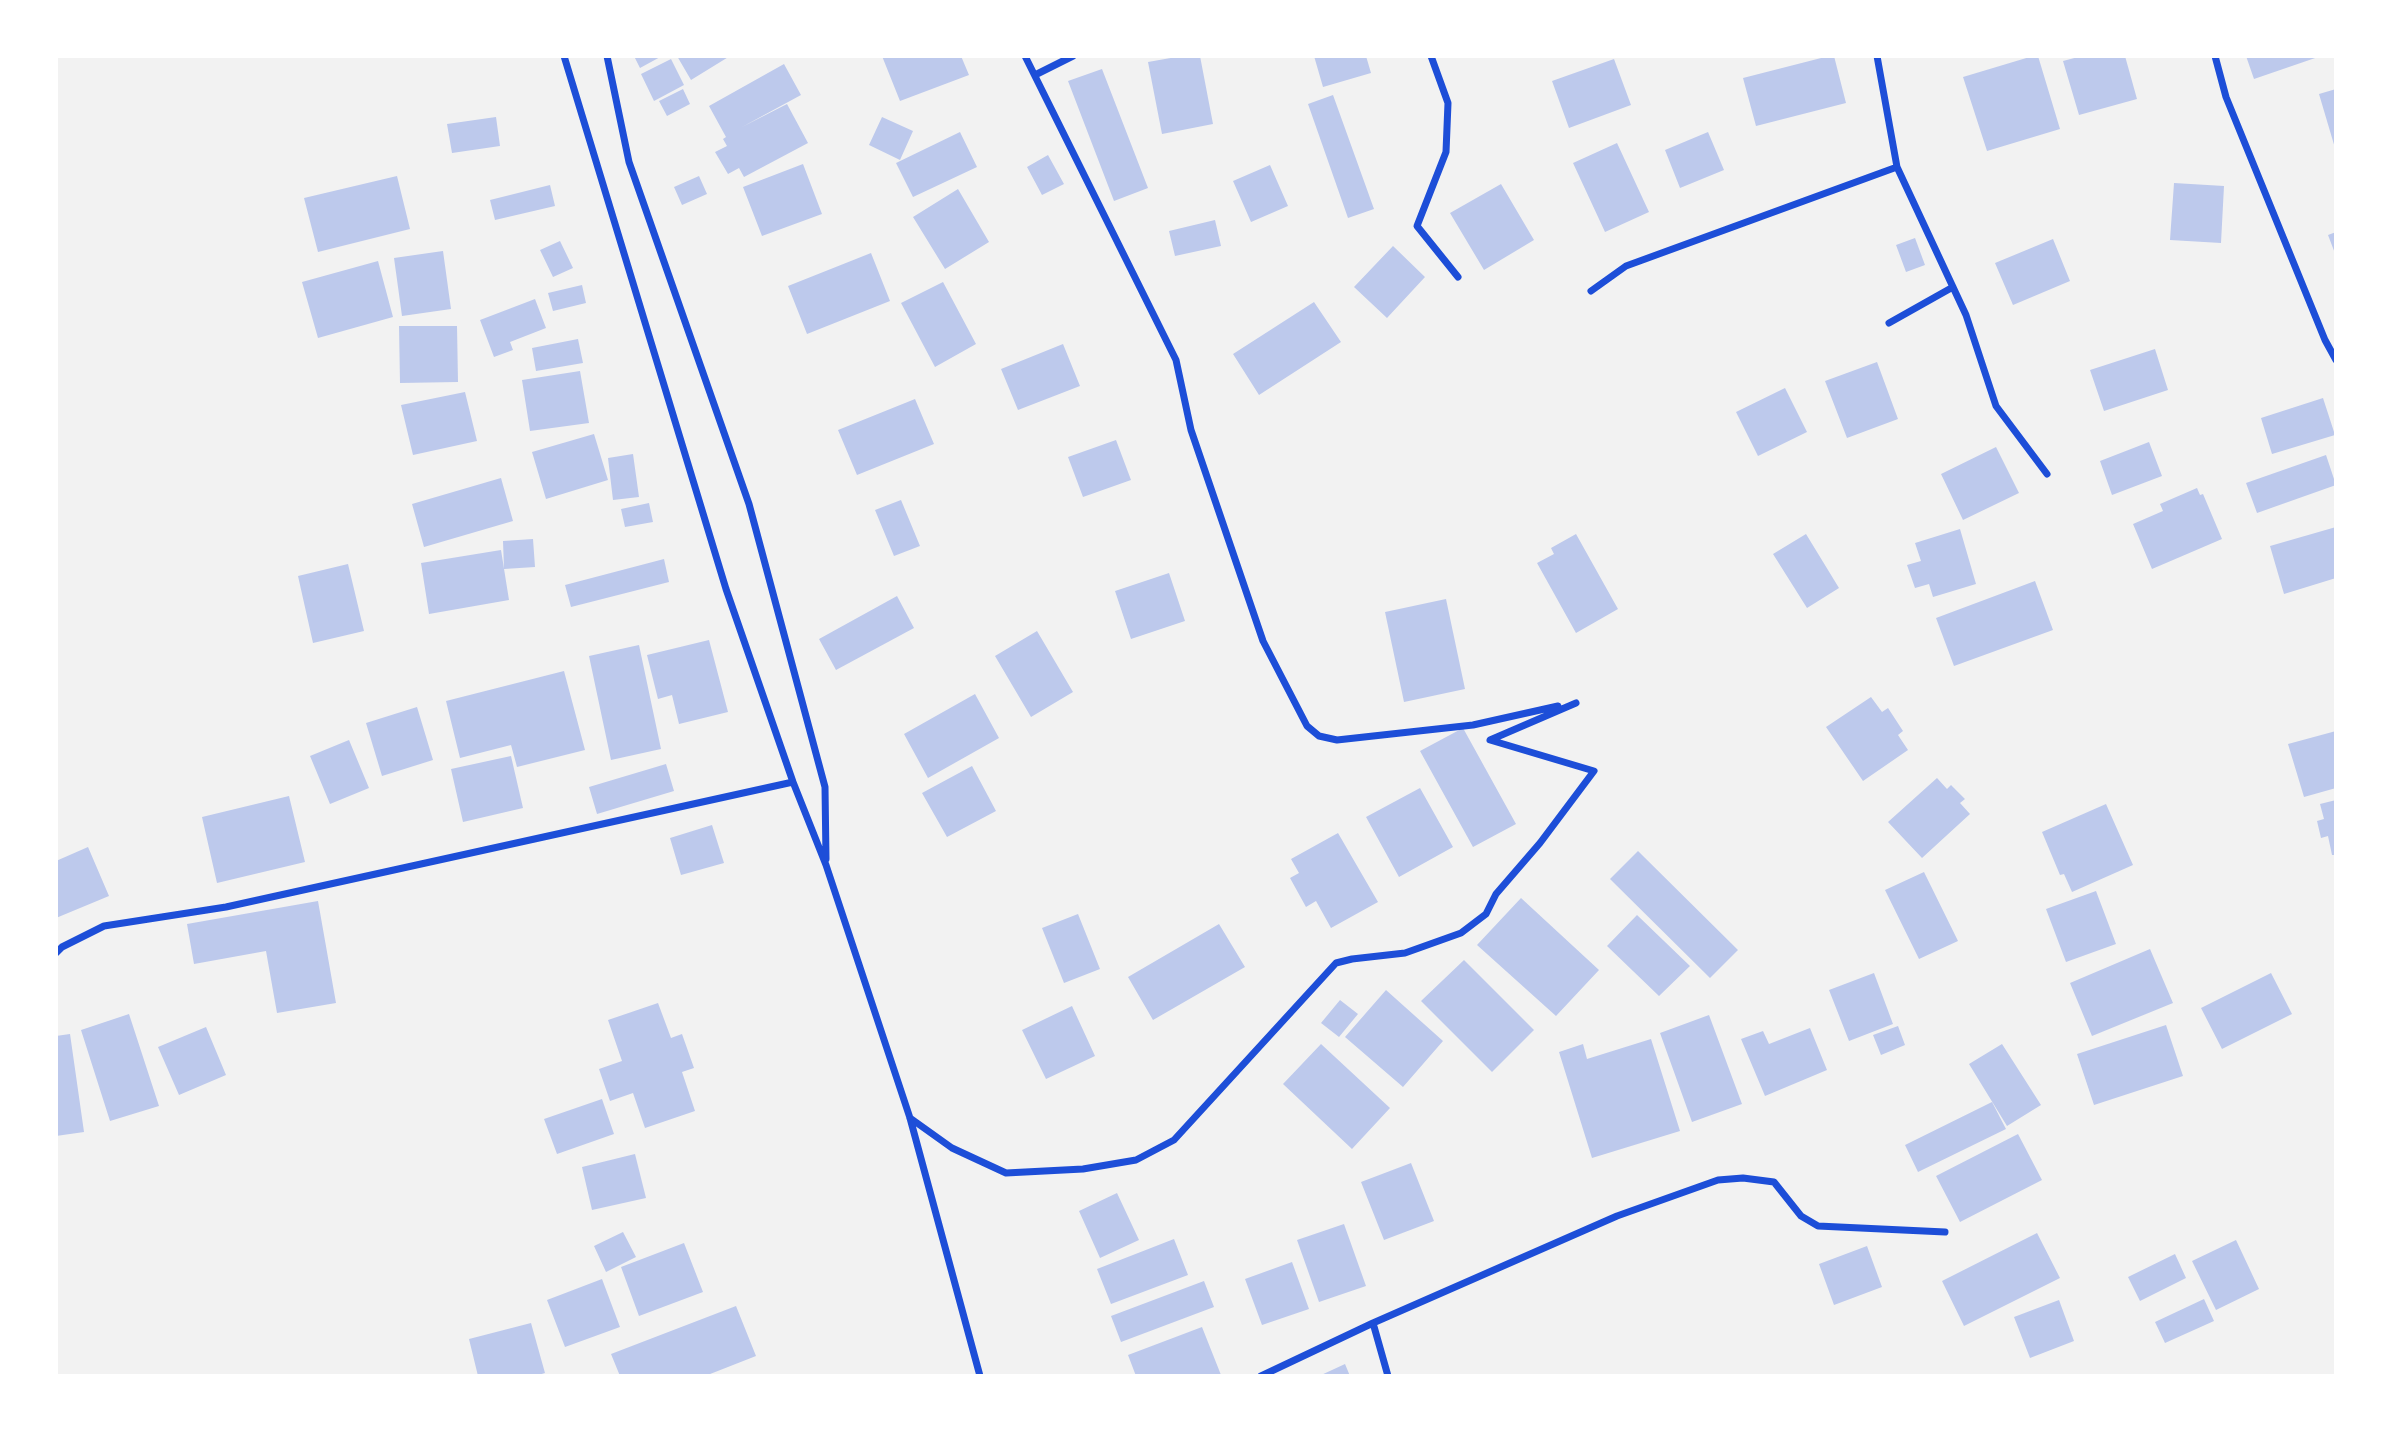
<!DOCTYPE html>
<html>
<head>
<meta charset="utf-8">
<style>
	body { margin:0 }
	#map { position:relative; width:2392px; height:1432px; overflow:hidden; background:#f2f2f2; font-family:Roboto,sans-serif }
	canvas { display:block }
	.frame { position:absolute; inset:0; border:58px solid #fff; pointer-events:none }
</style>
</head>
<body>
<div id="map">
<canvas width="2392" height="1432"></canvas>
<div class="frame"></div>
</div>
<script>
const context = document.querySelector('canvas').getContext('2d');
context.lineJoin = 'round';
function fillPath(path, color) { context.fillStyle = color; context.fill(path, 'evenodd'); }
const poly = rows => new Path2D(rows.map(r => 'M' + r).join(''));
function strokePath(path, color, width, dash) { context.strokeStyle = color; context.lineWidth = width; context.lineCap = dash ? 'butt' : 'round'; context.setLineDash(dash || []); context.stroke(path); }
fillPath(poly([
	[634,56,662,56,640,68],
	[677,56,730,56,691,80],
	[882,56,961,56,969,75,900,101],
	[1182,56,1200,56,1213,124,1162,134,1148,62],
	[1314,56,1366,56,1371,73,1323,87],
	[1829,56,1834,56,1846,103,1756,126,1743,78],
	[2033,56,2038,56,2060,129,1987,151,1963,77],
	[2082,56,2125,56,2137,99,2079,115,2063,61],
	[2246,56,2321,56,2254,79],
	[671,59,684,85,654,101,641,74],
	[1614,59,1631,105,1569,128,1552,81],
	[784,64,801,95,742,127,787,104,808,143,744,177,739,168,728,174,715,152,727,146,723,139,726,137,709,106],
	[1102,69,1148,188,1114,201,1068,81],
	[683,89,690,104,667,116,659,101],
	[2336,89,2336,148,2335,148,2319,94],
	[1333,95,1374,209,1348,218,1308,104],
	[496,117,500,146,452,153,447,124],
	[882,117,913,131,900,160,869,145],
	[960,132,977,167,913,197,896,163],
	[1708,132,1724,170,1680,188,1665,150],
	[1617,143,1649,212,1605,232,1573,163],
	[1048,155,1064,184,1042,195,1027,167],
	[803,164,822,214,762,236,743,187],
	[1270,165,1288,206,1251,222,1233,181],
	[397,176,410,229,318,252,304,198],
	[699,176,707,194,682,205,674,187],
	[2174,183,2224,186,2221,243,2170,240],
	[1501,184,1534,240,1484,270,1450,213],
	[550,185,555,206,495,220,490,200],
	[958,189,989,242,945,269,913,217],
	[1215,220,1221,246,1175,256,1169,231],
	[2336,232,2336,256,2328,235],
	[1915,238,1925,265,1906,272,1896,245],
	[2053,239,2070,281,2013,305,1995,263],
	[560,241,573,268,553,277,540,250],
	[1393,246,1425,277,1387,318,1354,287],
	[443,251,451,309,402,316,394,258],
	[871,253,890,301,807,334,788,286],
	[378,261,393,317,318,338,302,282],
	[943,282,976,344,935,367,901,303],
	[582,285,586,303,553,311,548,293],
	[535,299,546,328,510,342,513,350,494,357,480,320],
	[1314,302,1341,342,1259,395,1233,354],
	[399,326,457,326,458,382,400,383],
	[578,339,583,363,536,371,532,348],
	[1063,344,1080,386,1018,410,1001,369],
	[2155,349,2168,390,2104,411,2090,370],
	[1877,362,1898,419,1847,438,1825,381],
	[580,371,589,423,530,431,522,380],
	[1785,388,1807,432,1758,456,1736,412],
	[465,392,477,441,413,455,401,405],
	[2323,398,2335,435,2272,454,2261,418],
	[915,399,934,444,857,475,838,430],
	[594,434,608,480,546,499,532,452],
	[1116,440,1131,480,1083,497,1068,457],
	[2149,442,2162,476,2112,495,2100,461],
	[1996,447,2019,493,1963,520,1941,474],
	[633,454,639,497,613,500,608,458],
	[2326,455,2336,485,2257,513,2246,483],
	[501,478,513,521,424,547,412,504],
	[2197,488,2200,495,2203,494,2222,539,2152,569,2133,524,2163,511,2160,504],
	[901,500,920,546,894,556,875,510],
	[649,503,653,522,625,527,621,509],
	[2336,527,2336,578,2284,594,2270,546],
	[1960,529,1976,584,1933,597,1929,584,1915,588,1907,565,1921,561,1915,543],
	[1576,534,1618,609,1576,633,1537,563,1554,554,1551,548],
	[1806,534,1839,588,1807,608,1773,554],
	[533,539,535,567,504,569,503,541],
	[501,550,509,600,429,614,421,563],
	[664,559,669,582,571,607,565,585],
	[348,564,364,631,313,643,298,576],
	[1169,573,1185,621,1131,639,1115,591],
	[2035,581,2053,630,1954,666,1936,618],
	[897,596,914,628,836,670,819,639],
	[1446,599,1465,689,1404,702,1385,612],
	[1037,631,1073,692,1031,717,995,656],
	[709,640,728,712,679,724,672,695,658,699,647,655],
	[639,645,661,749,611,760,589,656],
	[564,671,585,750,517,767,511,745,460,758,446,701],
	[975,694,999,738,928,778,904,734],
	[1871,697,1882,712,1888,708,1903,731,1898,735,1908,750,1863,781,1826,727],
	[417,707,433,760,382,776,366,723],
	[1463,728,1516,824,1473,847,1420,751],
	[2336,731,2336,788,2304,797,2288,744],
	[349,740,369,788,330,804,310,756],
	[511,756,523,808,463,822,451,769],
	[666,764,674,791,597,814,589,787],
	[972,766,996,811,947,837,922,793],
	[1937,778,1947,789,1951,785,1965,799,1960,803,1970,814,1922,858,1888,822],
	[1420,788,1453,847,1399,877,1366,817],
	[289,796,305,862,217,883,202,817],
	[2336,800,2336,855,2332,855,2328,836,2321,838,2317,821,2324,819,2320,804],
	[2106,804,2133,865,2072,892,2064,874,2060,875,2042,832],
	[712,825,724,863,681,875,670,838],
	[1338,833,1378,902,1331,928,1316,901,1306,907,1290,878,1299,873,1291,859],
	[88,847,109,896,56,918,56,861],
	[1638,851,1738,950,1710,978,1610,879],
	[1924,872,1958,941,1919,959,1885,890],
	[2096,891,2116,944,2066,962,2046,909],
	[1521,898,1599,970,1556,1016,1477,945],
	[318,901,336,1003,277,1013,266,951,194,964,187,924],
	[1078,914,1100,969,1064,983,1042,928],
	[1637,915,1690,966,1659,996,1607,946],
	[1219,924,1245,967,1153,1020,1128,977],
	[2150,949,2173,1003,2092,1036,2070,983],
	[1464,960,1534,1030,1492,1072,1421,1001],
	[1874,973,1893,1024,1849,1041,1829,990],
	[2271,973,2292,1014,2222,1049,2201,1008],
	[1386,990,1443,1041,1403,1087,1345,1037],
	[1340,1000,1358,1014,1339,1037,1321,1023],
	[658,1003,671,1038,682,1034,694,1068,682,1072,695,1111,645,1128,633,1093,610,1101,599,1069,622,1061,608,1020],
	[1072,1006,1095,1056,1046,1079,1022,1030],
	[129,1014,159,1106,110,1121,81,1030],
	[1709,1015,1742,1104,1692,1122,1660,1033],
	[2166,1025,2183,1076,2094,1105,2077,1054],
	[1898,1026,1905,1045,1881,1055,1873,1035],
	[206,1027,226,1075,179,1095,158,1047],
	[1810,1028,1827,1070,1765,1096,1741,1039,1763,1031,1769,1044],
	[70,1034,84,1132,56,1136,56,1036],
	[1651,1039,1680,1131,1592,1158,1559,1052,1583,1044,1587,1059],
	[1321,1044,1390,1108,1352,1149,1283,1084],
	[2002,1044,2041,1105,2007,1126,1969,1064],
	[602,1099,614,1134,557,1154,544,1119],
	[1992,1102,2006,1129,1918,1172,1905,1145],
	[2018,1134,2042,1180,1960,1222,1936,1176],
	[635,1154,646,1198,592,1210,582,1167],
	[1411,1163,1434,1221,1384,1240,1361,1182],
	[1117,1193,1139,1240,1100,1258,1079,1211],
	[1344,1224,1366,1286,1319,1302,1297,1240],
	[623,1232,636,1257,606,1272,594,1246],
	[2037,1233,2060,1278,1964,1326,1942,1281],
	[1174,1239,1188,1275,1111,1304,1097,1269],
	[2236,1240,2259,1289,2216,1310,2192,1261],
	[684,1243,703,1292,639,1316,621,1267],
	[1867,1246,1882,1287,1834,1305,1819,1264],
	[2175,1254,2186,1278,2140,1301,2128,1277],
	[1292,1262,1309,1309,1262,1325,1245,1279],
	[602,1279,620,1327,565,1347,547,1300],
	[1204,1281,1214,1307,1121,1342,1111,1316],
	[2204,1299,2214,1321,2165,1343,2155,1322],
	[2059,1300,2074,1341,2030,1358,2014,1317],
	[736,1306,756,1356,705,1376,620,1376,611,1354],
	[531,1323,545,1373,535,1376,478,1376,469,1339],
	[1202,1327,1221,1375,1136,1376,1128,1355],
	[1345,1364,1350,1376,1319,1376]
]), '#bdc9ec');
strokePath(poly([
	[564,56,726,589,793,782,826,865,910,1118,980,1376],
	[607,56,629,162,749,504,825,787,826,859],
	[1025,56,1176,360,1191,430,1263,641,1307,726,1319,736,1337,740,1473,725,1558,706],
	[1431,56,1448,103,1446,152,1417,226,1458,277],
	[1877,56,1897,167,1966,315,1996,406,2047,474],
	[2215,56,2226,97,2325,340,2336,360],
	[1035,75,1073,56],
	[1591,291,1626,266,1897,167],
	[1889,323,1953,287],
	[56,953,62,947,104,926,226,907,793,782],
	[910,1118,952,1148,1006,1173,1083,1169,1136,1160,1174,1140,1336,963,1352,959,1405,953,1461,933,1486,914,1496,894,1540,843,1594,771,1490,740,1576,703],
	[1373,1323,1388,1376],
	[1261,1376,1373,1323,1617,1216,1718,1180,1743,1178,1774,1182,1801,1216,1818,1226,1945,1232]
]), '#1d4ed8', 7);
</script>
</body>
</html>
